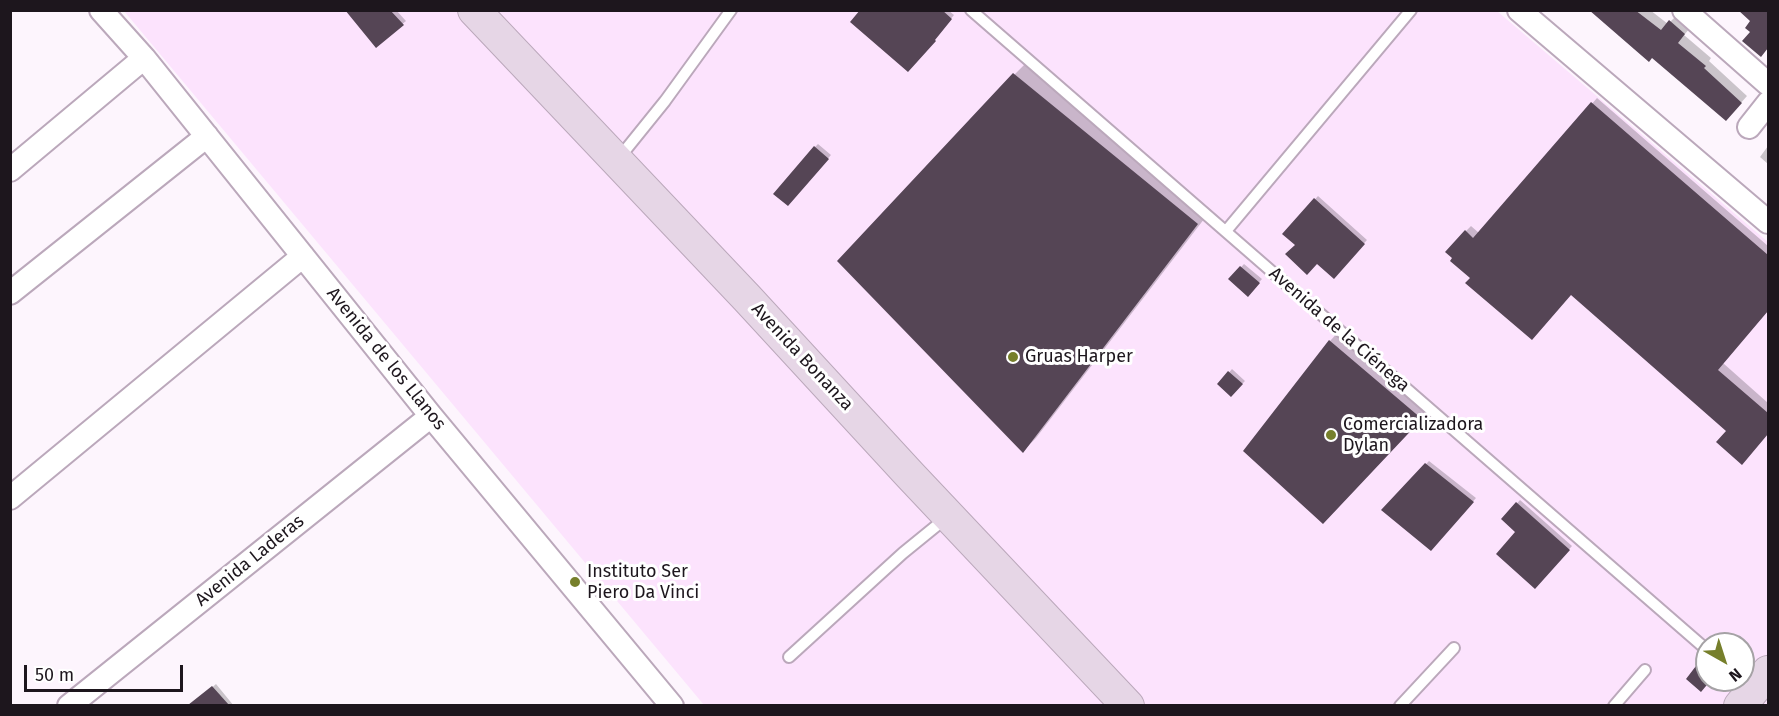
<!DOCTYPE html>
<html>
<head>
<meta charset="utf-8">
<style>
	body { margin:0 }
	#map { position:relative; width:1779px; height:716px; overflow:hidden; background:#fdf5fd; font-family:"Fira Sans",sans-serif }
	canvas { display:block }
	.frame { position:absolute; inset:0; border:12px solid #1d161d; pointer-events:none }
	.north { position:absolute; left:1695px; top:632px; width:60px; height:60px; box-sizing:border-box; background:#fff; border:2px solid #a5a2a5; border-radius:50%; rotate:141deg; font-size:16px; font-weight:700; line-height:24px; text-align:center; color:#1d161d }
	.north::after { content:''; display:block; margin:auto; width:21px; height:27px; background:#767f2b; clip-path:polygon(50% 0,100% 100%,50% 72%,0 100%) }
	.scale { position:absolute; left:24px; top:665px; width:159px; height:27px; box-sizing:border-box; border:3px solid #1d161d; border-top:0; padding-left:8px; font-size:18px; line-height:21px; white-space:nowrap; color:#1d161d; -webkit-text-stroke:4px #fff; paint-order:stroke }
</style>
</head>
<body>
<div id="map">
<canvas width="1779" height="716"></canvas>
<div class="frame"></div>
<div class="north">N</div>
<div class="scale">50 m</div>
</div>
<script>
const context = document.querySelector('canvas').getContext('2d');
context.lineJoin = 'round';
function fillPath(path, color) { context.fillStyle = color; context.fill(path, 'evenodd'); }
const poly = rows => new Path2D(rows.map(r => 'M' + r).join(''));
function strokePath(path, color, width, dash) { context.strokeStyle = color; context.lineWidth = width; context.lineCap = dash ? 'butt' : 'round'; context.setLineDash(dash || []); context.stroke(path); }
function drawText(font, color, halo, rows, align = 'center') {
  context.font = font + ' "Fira Sans",sans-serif'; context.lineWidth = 6; context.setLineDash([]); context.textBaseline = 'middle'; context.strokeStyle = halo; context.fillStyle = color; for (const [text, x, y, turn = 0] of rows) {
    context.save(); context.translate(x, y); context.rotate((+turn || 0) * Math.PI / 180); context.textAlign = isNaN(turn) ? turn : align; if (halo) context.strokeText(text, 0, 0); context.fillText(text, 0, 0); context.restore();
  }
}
fillPath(poly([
	[124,11,1497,11,1768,242,1768,705,704,705],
	[1707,644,1743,644,1743,680,1707,680]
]), '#fce3fd');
fillPath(poly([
	[347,10,396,10,406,21,376,46],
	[863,10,948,10,954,15,937,36],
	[1591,10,1650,10,1668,24,1677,15,1691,27,1684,35,1711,58,1709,61,1747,96,1732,113,1652,57],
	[1028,61,1211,210,1036,438,1023,451,1015,74],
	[1597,98,1768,246,1768,310,1723,363,1768,403,1768,433,1747,458,1728,430,1571,293,1472,278,1466,231,1471,226,1479,233],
	[818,144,831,155,791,201,815,147],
	[1768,146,1768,164,1760,157],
	[1318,196,1367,240,1333,277,1284,234],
	[1244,264,1262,279,1248,295,1230,279],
	[1340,330,1431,408,1333,511,1245,450,1330,341],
	[1232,369,1245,381,1231,395,1219,384],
	[1429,461,1476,498,1431,549,1383,510],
	[1520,500,1572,546,1535,587,1517,532,1503,519],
	[1705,659,1707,660,1707,680,1710,680,1701,690,1699,665],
	[216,684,234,706,194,706,204,698,207,692]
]), '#0003');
fillPath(poly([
	[345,10,390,10,404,25,376,48],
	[860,10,942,10,952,19,935,40,936,41,908,72,850,22],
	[1589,10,1635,10,1661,30,1669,20,1685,34,1678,43,1706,66,1704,68,1742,103,1726,121,1652,58,1649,62],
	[1738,10,1768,10,1768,48,1761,57,1742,41,1750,32,1745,28,1750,21],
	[1013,73,1198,224,1023,453,837,261],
	[1591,102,1768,255,1768,311,1718,370,1768,413,1768,434,1742,465,1716,442,1726,431,1571,295,1532,340,1465,283,1470,278,1450,261,1452,258,1445,252,1465,230,1473,238],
	[814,146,829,159,788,206,773,194],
	[1314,198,1365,244,1334,279,1317,264,1307,275,1285,254,1295,245,1282,234],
	[1240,266,1260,283,1248,297,1228,279],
	[1329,340,1422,419,1323,524,1243,451],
	[1228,371,1243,384,1231,397,1217,384],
	[1425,463,1474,502,1431,551,1381,510],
	[1516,502,1570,550,1535,589,1496,554,1515,532,1501,519],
	[1699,662,1707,670,1707,680,1711,680,1701,692,1686,679],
	[212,686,229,705,188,705]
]), '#554555');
const lane = poly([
	[971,10,1707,650],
	[619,158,665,101,731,10],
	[1226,231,1411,10],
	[789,657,903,553,946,518],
	[1400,706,1454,648],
	[1614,706,1645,670]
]);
const street = poly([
	[101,10,144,58,431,416,672,706],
	[1519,10,1768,222],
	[1684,10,1768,84],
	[1749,127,1768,103],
	[10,170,144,58],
	[10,293,207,136],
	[10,498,303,256],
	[69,706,431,416]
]);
const secondary = poly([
	[474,10,747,298,910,475,1128,706],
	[1740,706,1768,672]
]);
strokePath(lane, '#bba8bb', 14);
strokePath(street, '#bba8bb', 26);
strokePath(secondary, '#bba8bb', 34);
strokePath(lane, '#fff', 10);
strokePath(street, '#fff', 22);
strokePath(secondary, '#e6d6e6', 32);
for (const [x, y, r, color] of [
	[1013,357,6,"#767f2b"],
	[1331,435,6,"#767f2b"],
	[575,582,6,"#767f2b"]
]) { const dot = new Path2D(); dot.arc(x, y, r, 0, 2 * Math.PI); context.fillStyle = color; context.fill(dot); strokePath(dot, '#fff', 2); }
drawText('18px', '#1d161d', '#fff', [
	["Avenida de la Ciénega",1339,330,41],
	["Avenida Bonanza",802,357,47],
	["Avenida de los Llanos",386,359,51],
	["Avenida Laderas",250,561,-39]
]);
drawText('18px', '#1d161d', '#fff', [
	["Gruas Harper",1025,357],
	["Comercializadora",1343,425],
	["Dylan",1343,446],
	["Instituto Ser",587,572],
	["Piero Da Vinci",587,593]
], 'left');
</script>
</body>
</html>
